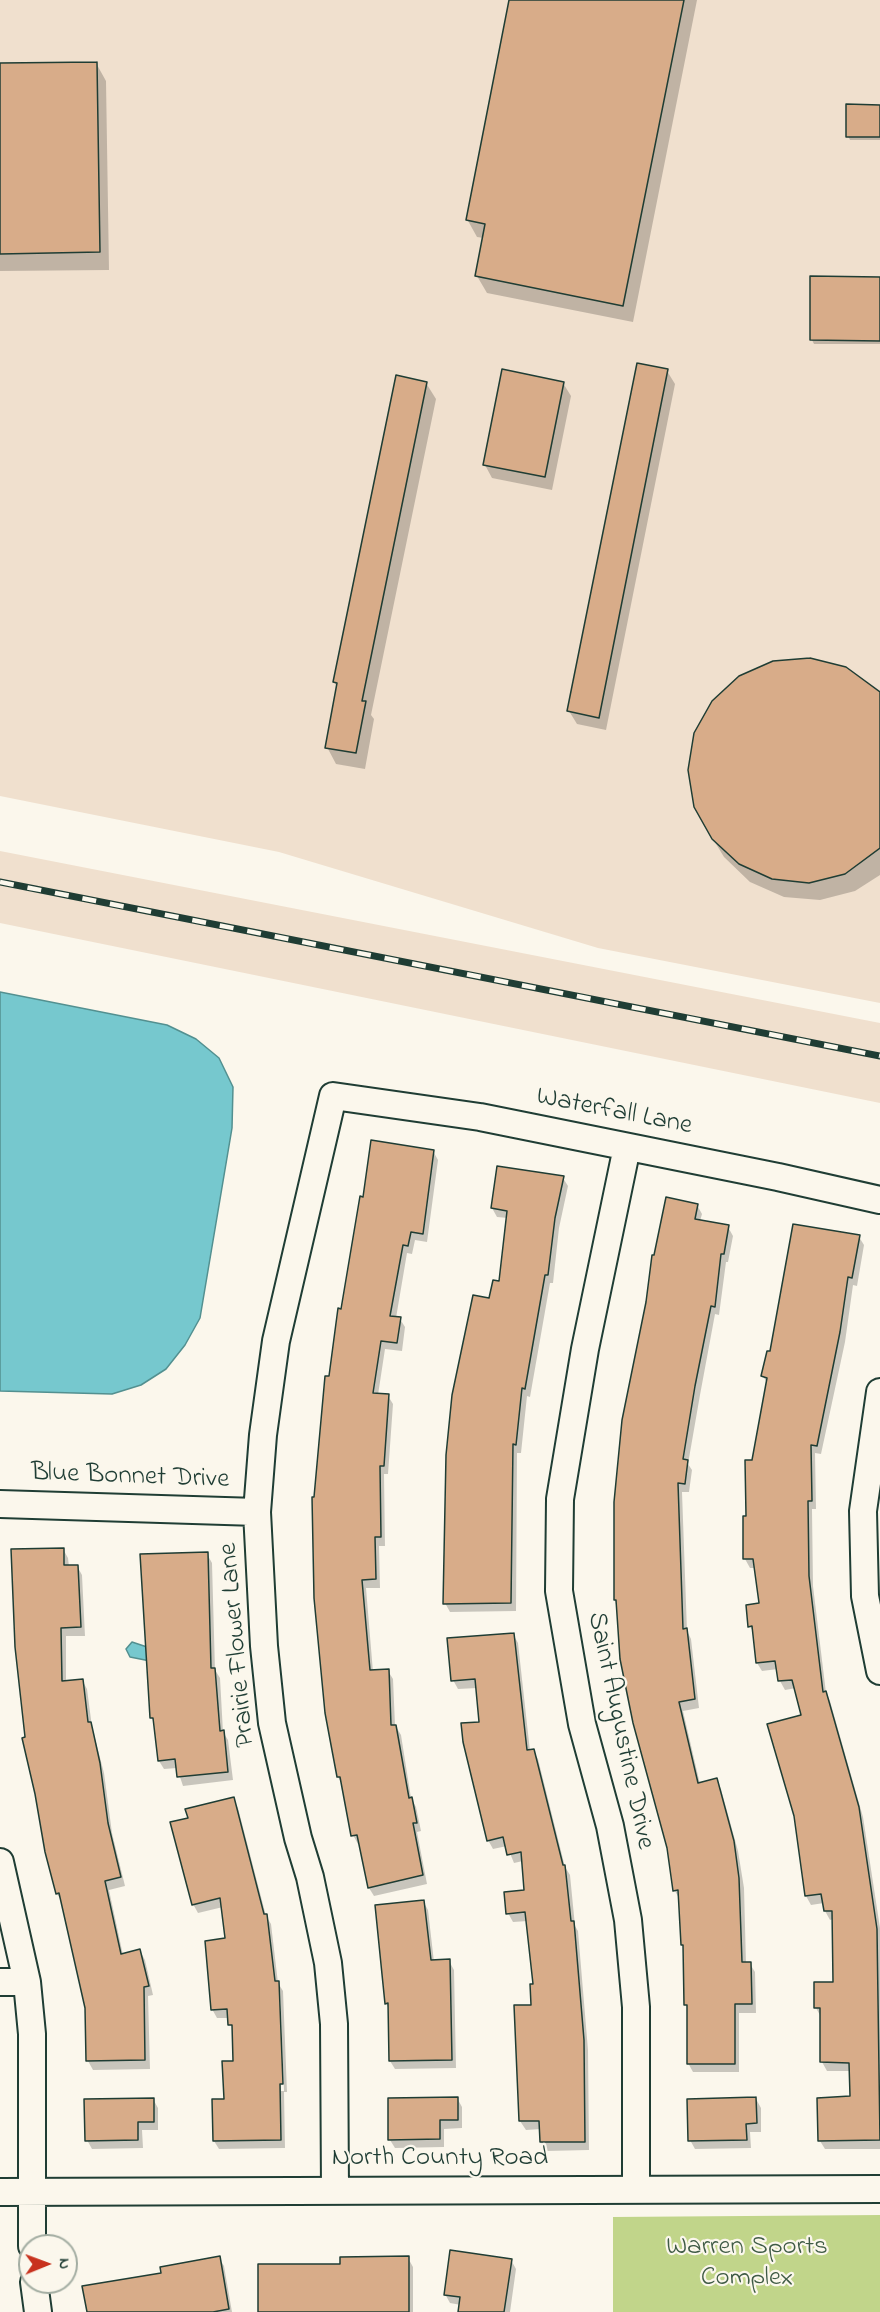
<!DOCTYPE html>
<html>
<head>
<meta charset="utf-8">
<style>
	body { margin:0 }
	#map { position:relative; width:880px; height:2312px; overflow:hidden; background:#fbf7ec; font-family:"Indie Flower",sans-serif }
	canvas { display:block }
	.north { position:absolute; left:18px; top:2234px; width:60px; height:60px; box-sizing:border-box; background:#fbf7ec; border:2px solid #a3ada2; border-radius:50%; rotate:89deg; font-size:16px; font-weight:700; line-height:24px; text-align:center; color:#1f3d34 }
	.north::after { content:''; display:block; margin:auto; width:21px; height:27px; background:#c8321e; clip-path:polygon(50% 0,100% 100%,50% 72%,0 100%) }
</style>
</head>
<body>
<div id="map">
<canvas width="880" height="2312"></canvas>
<div class="north">N</div>
</div>
<script>
const context = document.querySelector('canvas').getContext('2d');
context.lineJoin = 'round';
function fillPath(path, color) { context.fillStyle = color; context.fill(path, 'evenodd'); }
const poly = rows => new Path2D(rows.map(r => 'M' + r).join(''));
function strokePath(path, color, width, dash) { context.strokeStyle = color; context.lineWidth = width; context.lineCap = dash ? 'butt' : 'round'; context.setLineDash(dash || []); context.stroke(path); }
function drawText(font, color, halo, rows, align = 'center') {
  context.font = font + ' "Indie Flower",sans-serif'; context.lineWidth = 4.5; context.setLineDash([]); context.textBaseline = 'middle'; context.strokeStyle = halo; context.fillStyle = color; for (const [text, x, y, turn = 0] of rows) {
    context.save(); context.translate(x, y); context.rotate((+turn || 0) * Math.PI / 180); context.textAlign = isNaN(turn) ? turn : align; if (halo) context.strokeText(text, 0, 0); context.fillText(text, 0, 0); context.restore();
  }
}
fillPath(poly([
	[0,0,880,0,880,1003,598,948,279,852,0,796],
	[0,851,880,1023,880,1103,0,923]
]), '#f0e0ce');
fillPath(poly([
	[880,2215,880,2312,613,2312,613,2217]
]), '#c1d58a');
const water = poly([
	[0,992,167,1025,196,1039,219,1058,233,1087,232,1128,200,1318,185,1345,166,1369,141,1385,112,1394,0,1391,0,992],
	[132,1642,147,1647,150,1661,130,1657,126,1649,132,1642]
]);
fillPath(water, '#76c8ce');
strokePath(water, '#539090', 1.5);
fillPath(poly([
	[511,0,697,0,633,322,487,293,477,276,484,238,477,237,467,219],
	[96,63,106,81,109,270,0,271,0,65],
	[880,106,880,140,850,140,848,136],
	[880,278,880,344,814,344,812,340],
	[667,371,675,384,606,730,577,724,569,711],
	[426,383,436,399,371,715,374,719,365,769,336,764,327,747,338,688,334,682],
	[563,383,571,396,552,490,492,478,485,465],
	[845,669,880,694,880,875,855,891,820,900,784,897,750,882,724,857,713,839],
	[433,1151,438,1160,427,1242,415,1240,412,1254,407,1253,396,1318,400,1319,405,1327,402,1351,385,1349,378,1395,388,1396,393,1404,388,1474,384,1474,385,1546,379,1546,380,1588,366,1588,373,1672,388,1671,393,1679,395,1725,401,1735,411,1798,416,1807,421,1831,417,1832,427,1884,374,1896,369,1888,360,1844,358,1844,353,1835,343,1786,338,1777,316,1499,319,1438,364,1199],
	[563,1178,568,1186,559,1228,553,1283,550,1283,530,1397,527,1396,521,1453,517,1453,516,1611,450,1612,445,1603,491,1300,500,1283,508,1218,497,1217,492,1208],
	[697,1205,702,1214,700,1221,728,1227,733,1236,728,1262,726,1262,719,1315,715,1314,700,1395,688,1464,692,1470,689,1492,682,1492,687,1631,691,1639,699,1708,683,1711,700,1784,716,1780,721,1789,738,1851,744,1888,746,1964,750,1964,755,1972,756,2013,739,2013,739,2072,693,2072,688,2063,688,2009,686,2005,685,1948,680,1900,675,1891,668,1848,615,1600],
	[859,1237,864,1245,857,1286,853,1285,845,1342,821,1454,815,1453,816,1509,812,1509,813,1586,826,1693,830,1701,863,1817,880,1928,880,2149,825,2149,820,2141,851,2097,851,2071,827,2071,822,2062,821,2017,816,2008,834,1984,833,1919,830,1920,825,1911,824,1903,811,1905,806,1896,795,1816,803,1716,796,1688,785,1690,780,1681,778,1669,762,1671,757,1663,755,1635,750,1626,760,1604,755,1568,750,1568,745,1559,753,1462,767,1383,763,1376,771,1353],
	[63,1549,68,1558,69,1567,77,1566,82,1575,85,1636,66,1636,66,1682,82,1680,87,1689,92,1727,104,1773,112,1833,125,1886,109,1890,123,1955,140,1951,145,1960,153,1995,148,1996,150,2069,93,2070,88,2061,87,2008,63,1903,57,1894,47,1852,24,1739,26,1739],
	[207,1554,212,1563,215,1670,220,1678,223,1732,228,1740,233,1780,183,1786,177,1768,164,1769,159,1761,155,1723,151,1717],
	[513,1634,518,1643,530,1751,533,1751,538,1759,565,1867,570,1875,575,1926,578,1931,588,2050,589,2150,546,2151,541,2142,541,2129,526,2130,520,2121,535,1986,528,1921,513,1922,508,1913,526,1891,523,1861,514,1863,507,1846,493,1849,488,1840,477,1688,458,1689,453,1680],
	[233,1799,238,1808,266,1916,271,1924,278,1983,283,1991,287,2092,284,2092,285,2148,219,2149,214,2141,234,2063,234,2033,229,2018,217,2018,212,2009,227,1940,223,1907,198,1913,193,1904,189,1819],
	[277,1984,280,1988,284,2091,281,2091],
	[423,1901,428,1910,434,1962,449,1961,454,1970,456,2068,395,2069,390,2061,389,2009,386,2003],
	[457,2098,462,2107,462,2128,444,2129,444,2147,395,2148,390,2140],
	[153,2099,158,2108,158,2130,142,2130,143,2148,92,2149,87,2140],
	[756,2099,761,2108,761,2132,750,2132,751,2148,695,2149,690,2140],
	[219,2258,224,2266,232,2312,88,2312,163,2274],
	[408,2258,413,2267,413,2312,260,2312,342,2265],
	[511,2260,516,2269,510,2312,460,2312,461,2305,450,2303,445,2294]
]), '#0003');
const building = poly([
	[509,0,684,0,623,306,475,276,485,224,466,220,509,0],
	[97,62,100,252,0,254,0,63,97,62],
	[846,104,880,105,880,137,846,137,846,104],
	[810,276,880,277,880,341,810,340,810,276],
	[637,363,668,369,599,718,567,711,637,363],
	[502,369,564,382,545,477,483,465,502,369],
	[396,375,427,382,362,701,366,701,356,753,325,748,337,683,333,682,396,375],
	[810,658,846,667,880,692,880,848,845,874,809,883,772,879,739,864,712,839,694,807,688,770,694,733,712,701,739,676,773,661,810,658],
	[371,1140,434,1150,423,1234,411,1232,408,1246,403,1245,390,1316,401,1317,397,1343,381,1341,373,1393,389,1394,384,1466,380,1466,381,1537,375,1537,376,1579,362,1580,370,1670,389,1669,391,1725,396,1725,409,1798,412,1797,417,1823,413,1823,423,1875,368,1888,357,1835,351,1836,340,1777,337,1777,325,1713,314,1598,312,1497,314,1497,325,1376,329,1376,338,1308,341,1309,360,1196,363,1197,371,1140],
	[497,1166,564,1176,555,1218,548,1275,545,1275,525,1389,522,1388,516,1445,513,1444,511,1603,443,1604,446,1455,452,1395,473,1295,489,1298,493,1280,499,1281,507,1211,491,1208,497,1166],
	[666,1197,698,1204,695,1219,729,1225,724,1254,721,1254,715,1307,711,1306,695,1386,683,1459,688,1460,685,1484,678,1483,683,1629,687,1628,695,1699,679,1702,698,1783,717,1778,734,1841,739,1878,742,1962,751,1962,752,2004,735,2004,735,2064,687,2064,687,2005,684,2005,683,1945,681,1945,678,1890,673,1891,667,1848,633,1723,620,1659,616,1600,614,1600,614,1502,622,1420,646,1302,652,1255,654,1255,666,1197],
	[793,1224,860,1235,852,1278,848,1277,840,1332,817,1446,811,1445,812,1501,808,1501,809,1576,823,1692,826,1691,859,1807,877,1929,880,2140,818,2141,817,2098,850,2096,849,2063,820,2062,820,2008,814,2008,814,1982,833,1982,832,1911,824,1911,821,1894,805,1896,794,1816,767,1724,801,1715,792,1680,778,1681,775,1661,756,1663,752,1626,748,1627,746,1605,759,1603,753,1559,743,1559,743,1516,746,1516,745,1460,752,1460,767,1378,761,1376,767,1351,770,1351,793,1224],
	[64,1548,64,1565,78,1565,81,1627,61,1628,62,1681,83,1679,88,1722,91,1722,100,1763,108,1823,121,1877,105,1881,121,1954,140,1949,149,1986,144,1987,145,2060,86,2061,85,2008,59,1893,56,1894,45,1852,35,1794,22,1738,25,1737,15,1647,11,1549,64,1548],
	[208,1552,211,1668,215,1668,220,1731,224,1730,228,1772,177,1777,175,1759,158,1761,153,1718,150,1718,140,1554,208,1552],
	[514,1633,527,1750,534,1749,563,1865,565,1865,571,1921,574,1921,584,2040,585,2142,540,2142,539,2121,519,2121,514,2005,531,2005,530,1984,533,1984,525,1912,506,1914,504,1892,524,1890,521,1852,507,1855,503,1837,487,1841,463,1742,461,1723,479,1722,475,1679,451,1681,447,1638,514,1633],
	[234,1797,264,1914,267,1914,275,1981,279,1981,283,2084,280,2084,281,2140,213,2141,212,2099,224,2099,222,2061,233,2061,232,2025,228,2025,227,2009,211,2010,205,1941,225,1938,220,1898,192,1905,170,1822,188,1818,185,1809,234,1797],
	[424,1900,431,1960,450,1959,452,2060,389,2061,388,2003,385,2004,375,1905,424,1900],
	[458,2097,458,2120,440,2120,440,2139,388,2140,388,2098,458,2097],
	[756,2097,757,2123,746,2124,747,2140,688,2141,687,2099,756,2097],
	[154,2098,154,2122,138,2122,138,2140,85,2141,84,2099,154,2098],
	[450,2250,512,2259,504,2312,458,2312,460,2297,444,2295,450,2250],
	[220,2256,229,2309,213,2312,87,2312,82,2286,161,2273,160,2267,220,2256],
	[409,2256,409,2312,258,2312,258,2264,340,2264,340,2257,409,2256]
]);
fillPath(building, '#d8ac89');
strokePath(building, '#1f3d34', 1.5);
const minor = poly([
	[627,1147,585,1349,560,1499,559,1591,582,1724,610,1826,628,1920,636,2007,636,2190],
	[880,1392,863,1511,865,1596,880,1671],
	[0,1504,257,1512],
	[0,1862,27,1982,32,2034,32,2246],
	[0,1982,27,1982],
	[335,2191,334,2024,328,1963,310,1877,298,1838,272,1723,264,1646,257,1512,263,1435,276,1341,333,1096,480,1117,778,1177,880,1200],
	[0,2192,880,2189],
	[34,2282,38,2312]
]);
strokePath(minor, '#1f3d34', 30);
strokePath(minor, '#fbf7ec', 26);
const rail = poly([
	[0,882,880,1056]
]);
strokePath(rail, '#1f3d34', 7);
strokePath(rail, '#fbf7ec', 4.5, [14]);
drawText('27px', '#1f3d34', '#fbf7ec', [
	["Waterfall Lane",614,1113,11],
	["Blue Bonnet Drive",130,1478,2],
	["Prairie Flower Lane",239,1645,-95],
	["Saint Augustine Drive",619,1731,78],
	["North County Road",440,2160]
]);
drawText('27px', '#3f5b45', '#fbf7ec', [
	["Warren Sports",747,2249],
	["Complex",747,2280]
]);
</script>
</body>
</html>
